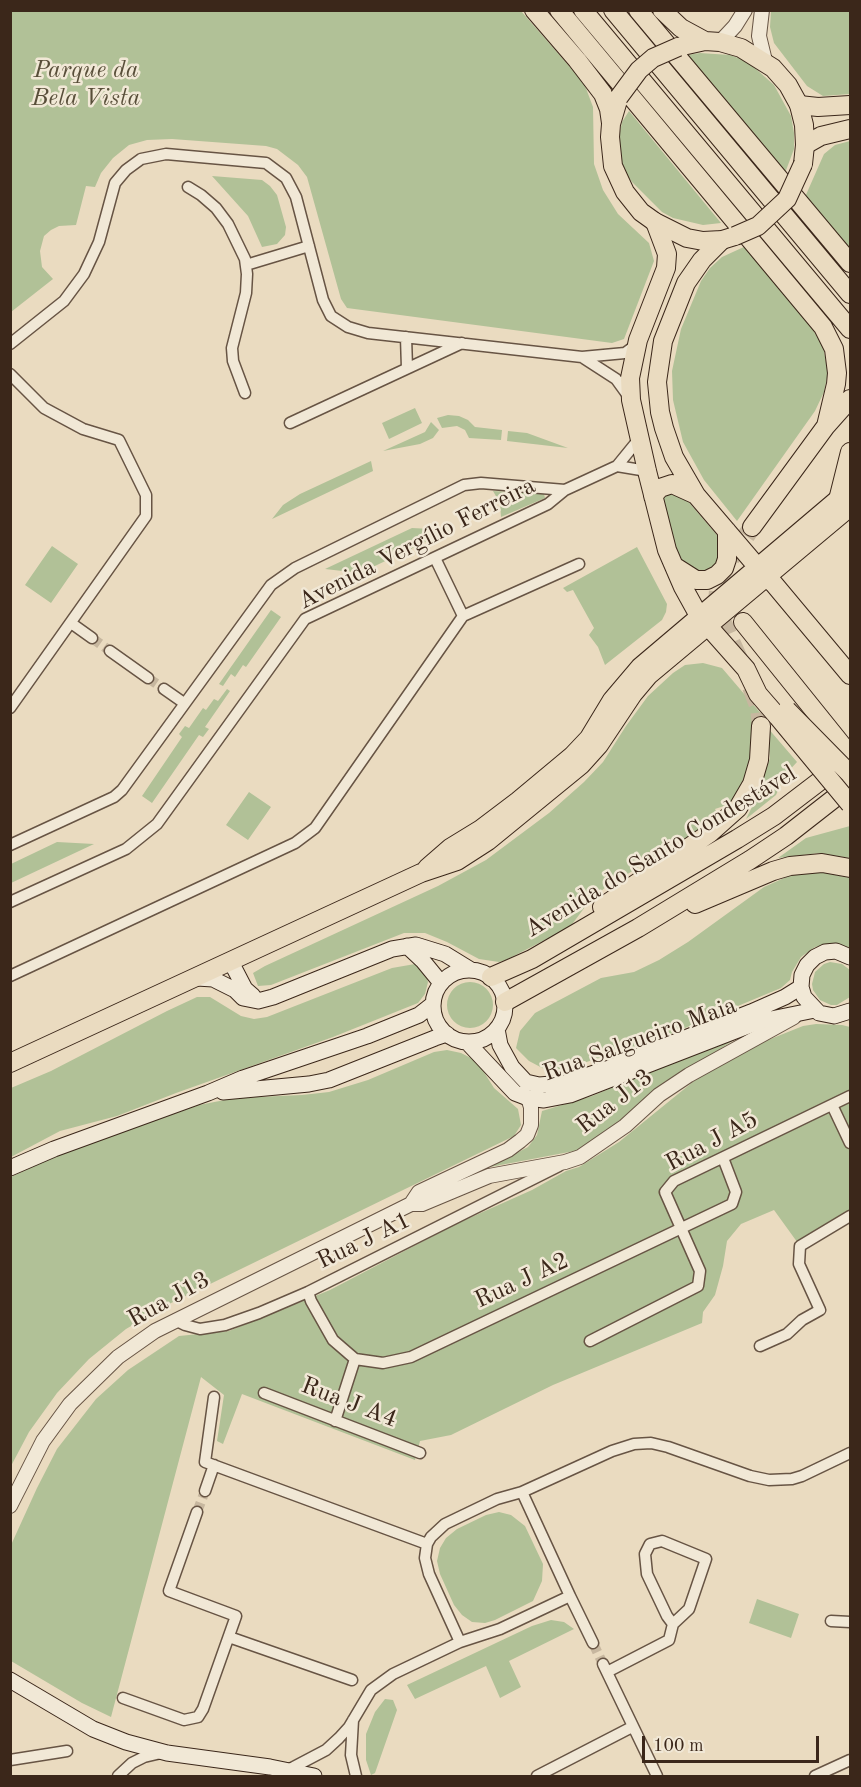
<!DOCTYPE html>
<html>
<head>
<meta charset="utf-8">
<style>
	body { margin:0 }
	#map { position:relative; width:861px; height:1787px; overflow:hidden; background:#eadbc0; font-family:"Old Standard TT",serif }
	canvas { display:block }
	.frame { position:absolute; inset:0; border:12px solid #3b271a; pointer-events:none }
	.scale { position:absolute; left:642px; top:1736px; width:177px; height:27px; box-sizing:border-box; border:3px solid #3b271a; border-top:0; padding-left:8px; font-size:18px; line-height:21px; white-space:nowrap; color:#3b271a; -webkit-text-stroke:4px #f1e8d6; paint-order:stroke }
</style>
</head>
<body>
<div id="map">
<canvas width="861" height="1787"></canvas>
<div class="frame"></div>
<div class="scale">100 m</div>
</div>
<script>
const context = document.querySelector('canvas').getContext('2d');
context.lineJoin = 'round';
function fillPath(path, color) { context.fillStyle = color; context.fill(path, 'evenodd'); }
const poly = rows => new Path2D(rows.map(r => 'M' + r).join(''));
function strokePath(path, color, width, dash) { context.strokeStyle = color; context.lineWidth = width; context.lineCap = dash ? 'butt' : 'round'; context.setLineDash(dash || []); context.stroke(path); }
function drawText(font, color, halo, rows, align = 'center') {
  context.font = font + ' "Old Standard TT",serif'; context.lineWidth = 5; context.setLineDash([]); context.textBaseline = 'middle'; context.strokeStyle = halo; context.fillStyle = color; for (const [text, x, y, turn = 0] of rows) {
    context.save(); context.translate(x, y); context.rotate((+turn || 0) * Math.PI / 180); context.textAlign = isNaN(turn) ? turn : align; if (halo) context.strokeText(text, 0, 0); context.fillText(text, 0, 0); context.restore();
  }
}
fillPath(poly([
	[11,11,521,11,584,83,593,107,594,164,603,190,618,214,649,243,654,261,624,339,612,343,347,308,341,299,307,177,298,165,277,149,266,146,172,139,147,140,129,145,113,158,101,173,95,187,86,186,76,225,59,226,51,230,44,236,40,251,42,267,53,279,11,312],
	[771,11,850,11,850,94,823,96,807,86,774,43,770,27],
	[700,53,730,55,747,61,774,85,791,116,794,133,794,149,785,173,687,55],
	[629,111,721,223,703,225,673,218,662,212,632,182,624,170,620,154,619,136,622,122],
	[850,141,850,252,805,197,824,154,835,145],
	[212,176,262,180,270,186,277,195,286,227,285,235,277,244,262,247,248,216],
	[746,246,811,327,823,346,828,373,824,392,815,411,737,521,704,480,683,442,673,400,672,371,681,329,701,281,710,268,722,257],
	[415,408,422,423,389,439,382,423],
	[448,415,459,416,468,420,475,427,502,430,501,440,469,438,465,430,457,426,442,428,437,418],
	[431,422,439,430,433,438,420,444,383,451,425,432],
	[508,431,527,433,568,448,507,441],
	[371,461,373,471,272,519,283,505,300,494],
	[493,491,544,494,545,498,501,517,500,503],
	[666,491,681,493,722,541,724,559,705,575,680,564,662,497],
	[412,528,451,530,360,573,325,569],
	[52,546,78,564,51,603,25,585],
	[637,547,667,604,666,612,662,620,605,665,598,647,589,635,594,628,573,590,567,592,563,588],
	[271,610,281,617,246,667,243,665,235,677,231,674,223,686,219,684],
	[703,663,722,668,763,716,764,722,753,723,754,744,744,784,730,804,715,809,720,818,606,887,591,899,570,927,506,960,499,962,479,959,447,942,425,933,404,933,271,985,258,986,253,973,265,966,438,886,486,860,549,813,584,782,603,762,626,726,648,696,673,673,685,665],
	[227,689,230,691,205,727,209,729,203,737,199,735,152,803,142,796,182,737,179,734,185,726,189,728,203,708,206,710,214,699,218,701],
	[767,727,797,762,785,775,776,795,746,819,756,799,770,758],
	[249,792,271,807,248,840,226,825],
	[850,826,850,858,819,853,778,858,806,838],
	[57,842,94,844,11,883,11,864],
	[820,872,850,878,850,948,832,944,815,947,801,957,792,972,790,980,781,988,661,1038,568,1068,548,1071,529,1061,516,1048,520,1031,535,1013,601,978,634,972,659,960,688,942,764,887,793,874],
	[830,962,842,964,850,970,850,997,837,1005,831,1005,820,1000,813,990,812,984,815,972,824,964],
	[415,964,426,976,428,982,425,994,418,1003,333,1037,176,1093,117,1116,60,1131,11,1157,11,1088,51,1071,167,1011,197,997,210,997,241,1016,254,1019,267,1017,392,968],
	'447 1005a23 23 0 1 1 46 0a23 23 0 1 1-46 0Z',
	[816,1024,842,1025,850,1027,850,1216,800,1246,774,1210,741,1224,727,1241,723,1266,715,1295,703,1312,702,1323,553,1385,451,1435,420,1441,415,1460,242,1394,223,1444,217,1441,224,1395,201,1377,111,1717,82,1703,11,1661,11,1545,37,1488,57,1449,96,1399,128,1370,179,1336,229,1331,330,1290,456,1224,532,1190,566,1171,579,1167,619,1142,699,1077,763,1042,803,1026],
	[746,1032,655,1092,625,1120,585,1149,490,1167,528,1147,537,1135,542,1111,592,1096],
	[447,1050,461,1053,473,1059,482,1069,494,1088,518,1109,521,1125,514,1136,167,1305,126,1329,89,1359,57,1393,29,1432,11,1466,11,1177,56,1156,199,1105,235,1098,302,1095,329,1092,368,1080,434,1052],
	[499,1512,511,1515,525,1526,543,1564,542,1581,533,1601,495,1620,485,1623,472,1622,462,1615,454,1605,440,1574,437,1561,440,1548,446,1538,457,1529,486,1515],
	[757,1599,799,1614,791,1638,749,1623],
	[551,1620,564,1622,574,1629,509,1661,521,1687,500,1698,486,1666,415,1699,407,1685,532,1626],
	[385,1699,393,1700,397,1710,375,1773,371,1775,366,1760,366,1734,375,1712]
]), '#b1c197');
strokePath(poly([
	[92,638,110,651],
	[148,678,164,689],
	[197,1512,205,1491],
	[593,1643,603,1664]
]), '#c7b79f', 10, [10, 5]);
strokePath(poly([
	[739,659,723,623,717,604,718,590,721,576,729,561,752,527],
	[751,687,759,708,761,726]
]), '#c7b79f', 18, [18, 9]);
const minor = poly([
	[188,187,201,195,216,208,228,224,245,259,247,274,246,293,232,348,233,361,245,393],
	[246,265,309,246],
	[406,337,407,368],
	[10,344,64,301,84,274,99,242,115,183,126,170,141,159,166,154,266,163,286,178,296,197,323,300,331,316,348,327,368,333,582,357,625,353,636,345],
	[582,357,616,379,629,397],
	[10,374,44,408,83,429,119,440,146,495,146,516,10,708],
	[290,423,462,343],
	[617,466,647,471],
	[435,558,463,616],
	[71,623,92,638],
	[110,651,148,678],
	[164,689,184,703],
	[10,845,114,797,122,790,271,585,295,568,464,485,481,483,565,490],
	[10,902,126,849,157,824,305,619,548,504,565,490,617,466,639,439],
	[10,976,295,843,315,828,463,616,579,564],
	[832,1105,850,1143],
	[308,1292,311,1301,333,1340,355,1359,383,1363,411,1357,732,1204,736,1192,723,1158],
	[175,1320,185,1325,200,1329,225,1325,259,1313,308,1292,559,1166],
	[590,1341,698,1286,700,1271,665,1192,674,1181,850,1096],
	[760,1346,787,1334,802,1320,820,1310,799,1264,800,1246,850,1216],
	[264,1393,420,1453],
	[214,1397,205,1462,427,1544],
	[335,1421,355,1359],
	[205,1491,214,1465],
	[570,1596,593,1643],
	[831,1621,850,1622],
	[229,1637,352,1680],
	[460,1642,429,1574,425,1558,427,1544,431,1537,445,1524,497,1499,522,1492,612,1451,634,1444,651,1443,668,1447,750,1476,769,1480,792,1479,802,1476,850,1453],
	[603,1664,657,1776],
	[607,1672,669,1640,673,1624,689,1609,706,1559,662,1541,650,1544,645,1554,647,1574,667,1616,673,1624],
	[123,1698,184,1720,198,1717,203,1709,236,1616,169,1591,197,1512],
	[353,1720,351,1755,356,1776],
	[10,1760,67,1751],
	[288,1770,326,1750,339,1738,349,1727,371,1690,393,1674,460,1642,500,1629,570,1596,522,1492],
	[118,1776,132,1763,144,1757,161,1753],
	[537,1776,632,1727],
	[815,1776,850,1760]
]);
const tertiary = poly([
	[762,10,759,36,765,61],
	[720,42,735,26,745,10],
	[411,1204,419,1192,508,1150,520,1141,527,1135,531,1125,531,1107,528,1098],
	[10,1506,43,1441,70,1404,118,1357,155,1331,411,1204,422,1204,489,1176,565,1162,580,1157,625,1126,659,1095,689,1075,794,1017]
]);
const secondary = poly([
	[407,946,423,961,441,983],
	[850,957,836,951,825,952,815,957,807,965,802,975,801,987,804,997,819,1013,834,1016,850,1011],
	[231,962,245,989,253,996],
	'433 1006a36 36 0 1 1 72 0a36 36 0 1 1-72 0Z',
	[197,978,213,979,235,990,243,998,258,1001,273,997,392,949,416,945,445,954,471,970],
	[497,1029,500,1045,512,1067,526,1082,539,1085,564,1083,609,1068,751,1012,785,997,801,987],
	[467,1042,515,1093,528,1098,544,1100,570,1095,761,1021,815,1010],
	[223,1092,309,1084,329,1080,435,1038,447,1034],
	[10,1168,54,1149,208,1093,243,1078,367,1036,419,1015,433,1004],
	[10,1680,93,1729,126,1742,167,1753,270,1767,314,1776]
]);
const primary = poly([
	[799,105,818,107,850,105],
	[805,145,821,136,850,129],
	[655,222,667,254,666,268,638,340,630,378,631,400,647,471,667,550,683,587,699,616,746,669,758,694,778,717],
	[722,240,702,260,686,283,663,341,657,382,660,412,664,428,674,457,696,495,766,577,774,584,850,675],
	[653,496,660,488,672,484,694,494],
	[674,566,696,580,707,580,717,575,724,568,727,559,727,531],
	[427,868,450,848,481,829,518,801,572,756,589,738,612,700,640,667,850,489],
	[10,1063,421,873,457,861,488,841,581,765,599,745,633,694,649,675,850,507]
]);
const trunk = poly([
	[534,10,577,60,603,94,609,109,611,123],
	[559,10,823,327,834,349,837,373,836,384,826,426],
	[583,10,850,329],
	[613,10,850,294],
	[638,10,850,263],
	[662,10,681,28,705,41],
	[678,47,705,41,720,42,741,48,773,68,788,85,799,105,804,125,805,145,803,164],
	[619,97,611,124,610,137,613,166,625,192,641,212,655,222,687,238,703,241,722,240,735,236],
	[838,500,850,452],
	[752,527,826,426,850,399],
	[743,622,850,755],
	[695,904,773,871,790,866,822,863,850,868],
	[602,907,710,833,738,808,752,784,759,760,761,726],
	[491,977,532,959,737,839,774,816,850,758],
	[505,1002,638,928,750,860,786,836,850,786]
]);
strokePath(minor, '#675444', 13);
strokePath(tertiary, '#675444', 16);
strokePath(secondary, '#3b271a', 17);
strokePath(primary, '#3b271a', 20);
strokePath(trunk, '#3b271a', 20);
strokePath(minor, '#f1e8d6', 10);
strokePath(tertiary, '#f1e8d6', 14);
strokePath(secondary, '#f1e8d6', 15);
strokePath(primary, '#eadbc0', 18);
strokePath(trunk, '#eadbc0', 18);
const primaryBridge = poly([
	[787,710,850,774],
	[778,717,850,804]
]);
const trunkBridge = poly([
	[619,97,639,70,653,58,678,47],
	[735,236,758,226,787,199,803,164]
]);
strokePath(primaryBridge, '#3b271a', 20, []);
strokePath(trunkBridge, '#3b271a', 20, []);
strokePath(primaryBridge, '#eadbc0', 18);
strokePath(trunkBridge, '#eadbc0', 18);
drawText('italic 24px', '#584e39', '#f1e8d6', [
	["Parque da",86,71],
	["Bela Vista",86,99]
]);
drawText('24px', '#3b271a', '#f1e8d6', [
	["Avenida Vergílio Ferreira",417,544,-27],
	["Avenida do Santo Condestável",661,852,-31],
	["Rua Salgueiro Maia",640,1040,-20],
	["Rua J13",615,1102,-38],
	["Rua J A5",712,1142,-28],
	["Rua J A1",364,1241,-26],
	["Rua J A2",522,1281,-25],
	["Rua J13",169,1300,-29],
	["Rua J A4",349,1403,21]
]);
</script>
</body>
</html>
